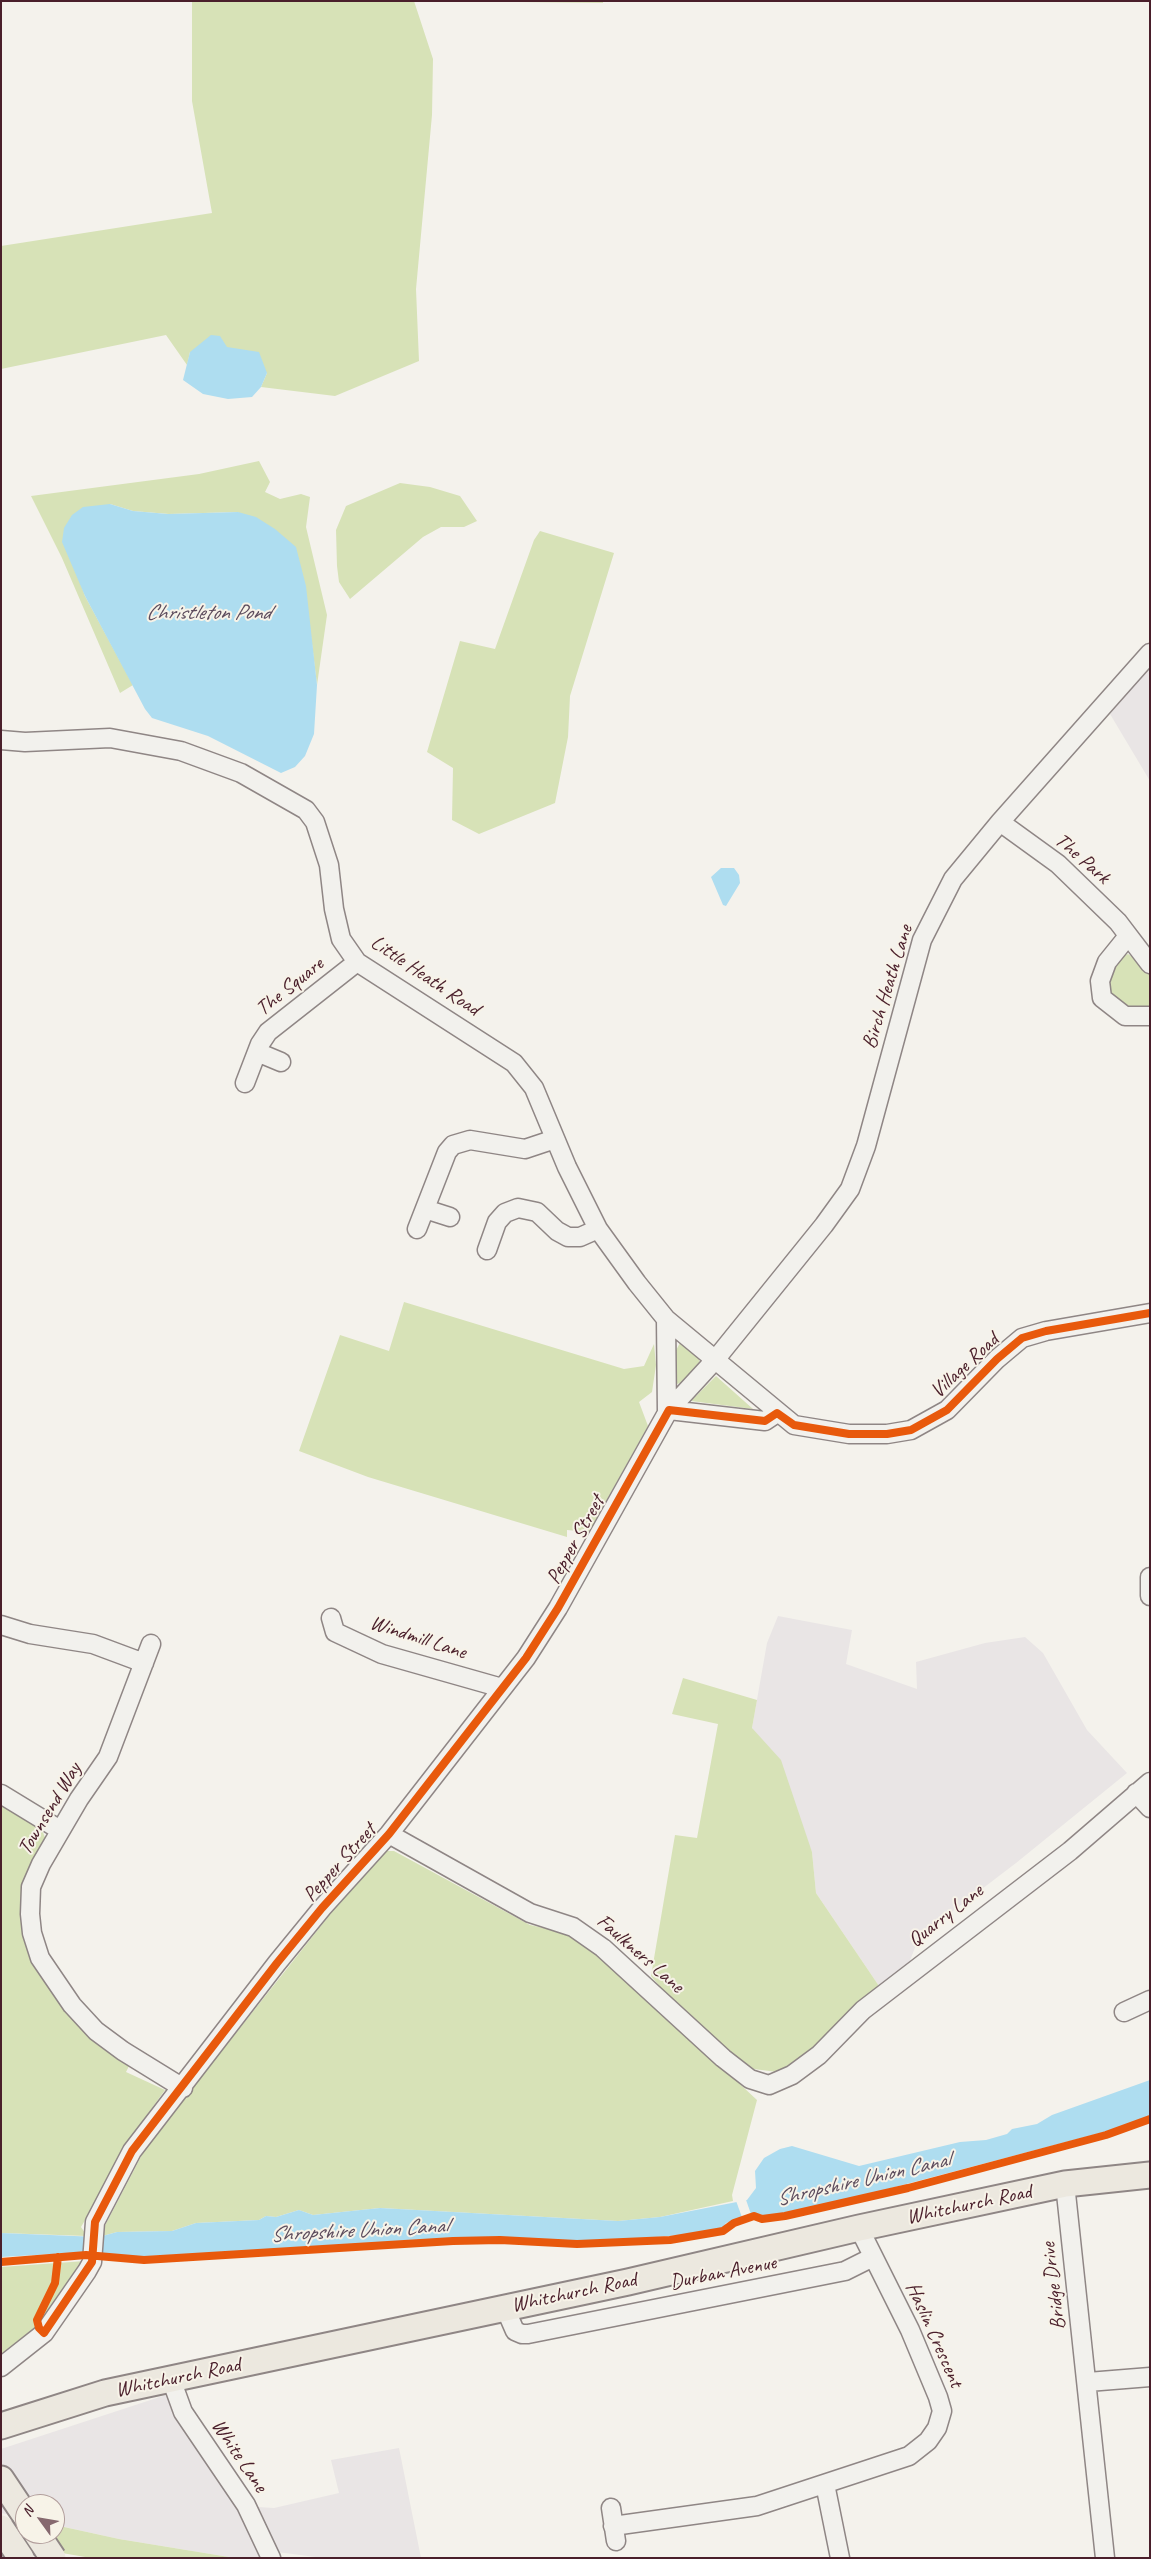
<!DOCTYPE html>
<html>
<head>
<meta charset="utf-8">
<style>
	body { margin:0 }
	#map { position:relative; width:1151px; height:2559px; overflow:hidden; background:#f4f2ec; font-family:Caveat,sans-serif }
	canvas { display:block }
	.frame { position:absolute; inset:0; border:2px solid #4a1f2b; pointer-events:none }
	.north { position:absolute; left:15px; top:2494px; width:50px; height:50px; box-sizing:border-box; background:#f7f3e8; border:1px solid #b29e9c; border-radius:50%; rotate:302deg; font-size:14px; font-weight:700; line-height:20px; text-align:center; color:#4a1f2b }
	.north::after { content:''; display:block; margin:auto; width:18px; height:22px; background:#86696f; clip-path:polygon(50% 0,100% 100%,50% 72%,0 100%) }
</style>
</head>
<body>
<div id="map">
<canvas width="1151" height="2559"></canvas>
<div class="frame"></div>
<div class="north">N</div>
</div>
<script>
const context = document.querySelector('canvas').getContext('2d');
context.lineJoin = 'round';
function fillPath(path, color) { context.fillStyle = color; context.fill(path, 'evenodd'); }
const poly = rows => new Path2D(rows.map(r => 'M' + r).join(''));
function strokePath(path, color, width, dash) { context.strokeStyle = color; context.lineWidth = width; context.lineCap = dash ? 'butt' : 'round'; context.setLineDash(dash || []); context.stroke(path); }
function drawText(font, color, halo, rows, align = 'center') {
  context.font = font + ' Caveat,sans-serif'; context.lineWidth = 4; context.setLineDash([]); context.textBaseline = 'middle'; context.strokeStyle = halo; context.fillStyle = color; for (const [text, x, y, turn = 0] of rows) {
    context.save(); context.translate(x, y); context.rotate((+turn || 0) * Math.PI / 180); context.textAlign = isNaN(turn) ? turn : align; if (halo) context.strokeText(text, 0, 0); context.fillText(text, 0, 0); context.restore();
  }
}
fillPath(poly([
	[1150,667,1150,781,1110,714],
	[778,1616,852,1630,846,1664,917,1689,916,1662,985,1643,1025,1637,1043,1653,1087,1730,1127,1773,1016,1863,919,1937,908,1966,879,1986,816,1893,812,1852,752,1728,767,1643],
	[169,2394,242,2506,274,2508,339,2493,331,2460,399,2448,421,2558,323,2558,262,2550,264,2558,235,2558,119,2539,55,2525,55,2504,25,2504,25,2518,1,2513,1,2449]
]), '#e9e5e5');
fillPath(poly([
	[192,1,414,1,433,59,432,115,416,289,419,361,335,396,261,387,267,373,190,352,187,365,166,335,1,369,1,246,212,213,192,101],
	[431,1,603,1,603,3],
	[259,461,270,482,265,492,280,499,301,494,310,497,306,527,327,615,317,685,310,628,238,512,169,514,133,511,110,504,77,573,85,596,133,685,120,693,62,558,31,496,199,474],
	[400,483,430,487,460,496,477,521,464,527,441,527,423,537,350,599,339,582,337,566,336,530,346,506],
	[540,531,614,553,570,696,568,737,555,803,479,834,452,820,453,768,427,752,460,641,495,649,534,540],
	[1128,954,1143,964,1150,975,1150,1010,1122,1008,1108,998,1109,969,1118,958],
	[404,1302,624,1369,644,1366,654,1344,656,1365,652,1392,639,1402,648,1426,589,1532,567,1530,567,1537,368,1477,299,1451,340,1335,389,1351],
	[681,1341,700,1354,699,1365,689,1380,677,1384,674,1354],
	[716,1376,753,1409,691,1401],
	[683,1678,757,1700,752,1728,781,1760,812,1852,816,1893,879,1986,818,2047,793,2066,777,2072,746,2068,671,2000,651,1976,675,1835,697,1838,718,1724,672,1714],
	[1,1801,33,1821,42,1830,46,1840,24,1879,20,1908,23,1934,38,1970,58,2001,103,2049,129,2066,126,2072,165,2090,147,2115,81,2227,87,2236,1,2233],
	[385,1851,394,1851,530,1925,562,1932,598,1952,757,2100,732,2195,733,2201,660,2217,618,2221,380,2208,313,2215,299,2210,276,2217,266,2216,259,2220,196,2223,172,2231,117,2232,99,2237,147,2145,355,1883],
	[85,2261,36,2331,1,2354,1,2267],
	[55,2525,119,2539,235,2558,91,2558,62,2553,50,2534,55,2534]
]), '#d7e2b7');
fillPath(poly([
	[211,335,220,336,227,347,259,352,267,373,261,387,252,397,228,399,203,394,183,380,190,352],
	[110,504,133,511,168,514,238,512,256,517,275,529,296,547,306,586,317,685,314,734,305,756,295,767,281,773,208,736,152,718,145,709,85,596,62,542,64,528,72,515,83,507],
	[721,868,734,868,739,875,740,883,726,906,723,905,711,877],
	[1150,2080,1150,2116,1104,2132,857,2197,767,2217,759,2214,750,2215,726,2223,722,2229,703,2233,588,2243,496,2237,133,2257,71,2253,1,2257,1,2233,99,2237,117,2232,172,2231,196,2223,259,2220,266,2216,276,2217,299,2210,313,2215,380,2208,618,2221,660,2217,747,2200,756,2188,755,2171,764,2158,780,2149,792,2146,859,2166,960,2142,986,2140,1007,2134,1012,2129,1037,2124,1052,2115]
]), '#aeddf0');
fillPath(poly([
	[745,2197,752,2217,743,2220,735,2198]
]), '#f4f2ec');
const minor = poly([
	[1,740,25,742,110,738,181,751,241,773,306,810,315,822,329,865,334,909,341,939,357,962,514,1063,534,1088,567,1167,598,1229,637,1283,666,1319,794,1425,849,1434,887,1434,911,1430,947,1410,997,1359,1022,1338,1046,1331,1150,1313],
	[1000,822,1058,864,1118,922,1150,964],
	[1128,936,1107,962,1100,981,1102,998,1125,1016,1150,1016],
	[257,1052,281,1062],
	[245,1083,260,1044,268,1032,357,962],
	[425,1209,450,1217],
	[417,1229,447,1152,453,1145,470,1140,525,1149,555,1139],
	[487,1250,497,1222,505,1213,518,1208,537,1212,557,1231,568,1237,580,1237,598,1229],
	[669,1410,715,1360,824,1225,850,1189,866,1146,922,940,953,879,1000,822,1150,653],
	[667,1413,669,1410,765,1421,777,1413],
	[1150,1577,1150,1596],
	[331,1618,335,1632,382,1654,502,1688],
	[1,1625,30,1634,93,1644,144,1663],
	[151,1644,108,1757,79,1799,41,1864,31,1887,30,1914,32,1933,40,1958,72,2005,96,2031,123,2051,183,2088],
	[1136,1793,1150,1808],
	[1,1794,60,1830],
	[389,1834,530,1913,573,1927,603,1948,723,2058,750,2079,769,2085,792,2075,819,2055,863,2010,1070,1851,1150,1782],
	[1124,2012,1150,2000],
	[1065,2184,1105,2558],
	[505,2308,515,2331,522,2334,528,2334,845,2271,873,2257],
	[1,2367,44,2333,87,2271,92,2262,95,2222,132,2151,277,1963,322,1908,389,1834,526,1658,558,1608,667,1413,666,1319],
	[171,2379,183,2412,246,2505,271,2558],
	[1088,2382,1150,2377],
	[825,2484,840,2558],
	[611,2508,616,2541],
	[613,2526,757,2506,909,2456,928,2441,937,2428,942,2411,938,2397,910,2330,859,2228]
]);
const highway = poly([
	[1,2426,105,2393,628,2282,859,2228,1065,2184,1150,2175],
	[1,2479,25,2515]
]);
strokePath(minor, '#8f8685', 21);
strokePath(highway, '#8f8685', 29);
strokePath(minor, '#f2f1ed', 18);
strokePath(highway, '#ece8df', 25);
strokePath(poly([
	[1,2548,60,2558],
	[1,2555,16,2558]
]), '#b6b0ae', 4);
const highwayBridge = poly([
	[1,2528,21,2558],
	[37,2534,53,2558]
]);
strokePath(highwayBridge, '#8f8685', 29, []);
strokePath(highwayBridge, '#ece8df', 25);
strokePath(poly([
	[58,2257,55,2283,37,2320,39,2328,44,2333,92,2262,95,2222,132,2151,277,1963,322,1908,389,1834,526,1658,558,1608,669,1410,765,1421,777,1413,794,1425,849,1434,887,1434,911,1430,947,1410,997,1359,1022,1338,1046,1331,1150,1313],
	[1,2262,86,2255,144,2260,453,2241,500,2240,577,2244,670,2240,723,2231,734,2223,754,2216,762,2219,785,2216,908,2188,1106,2135,1150,2119]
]), '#e8590c', 8);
drawText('21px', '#4a1f2b', '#f7f3e8', [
	["The Park",1082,859,41],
	["Little Heath Road",425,976,34],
	["The Square",290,987,-39],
	["Birch Heath Lane",888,987,-73],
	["Village Road",965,1366,-43],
	["Pepper Street",576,1540,-61],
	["Windmill Lane",418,1638,18],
	["Townsend Way",50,1809,-59],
	["Pepper Street",340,1863,-48],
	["Quarry Lane",946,1916,-38],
	["Faulkners Lane",640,1954,41],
	["Whitchurch Road",969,2205,-12],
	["Durban Avenue",723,2273,-11],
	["Bridge Drive",1054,2286,-97],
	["Whitchurch Road",574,2293,-12],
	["Haslin Crescent",934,2335,66],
	["Whitchurch Road",178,2378,-12],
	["White Lane",239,2456,56]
]);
drawText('italic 22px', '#5c4c5d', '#f7f3e8', [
	["Christleton Pond",208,613],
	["Shropshire Union Canal",863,2180,-13],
	["Shropshire Union Canal",359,2231,-3]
]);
</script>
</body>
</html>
